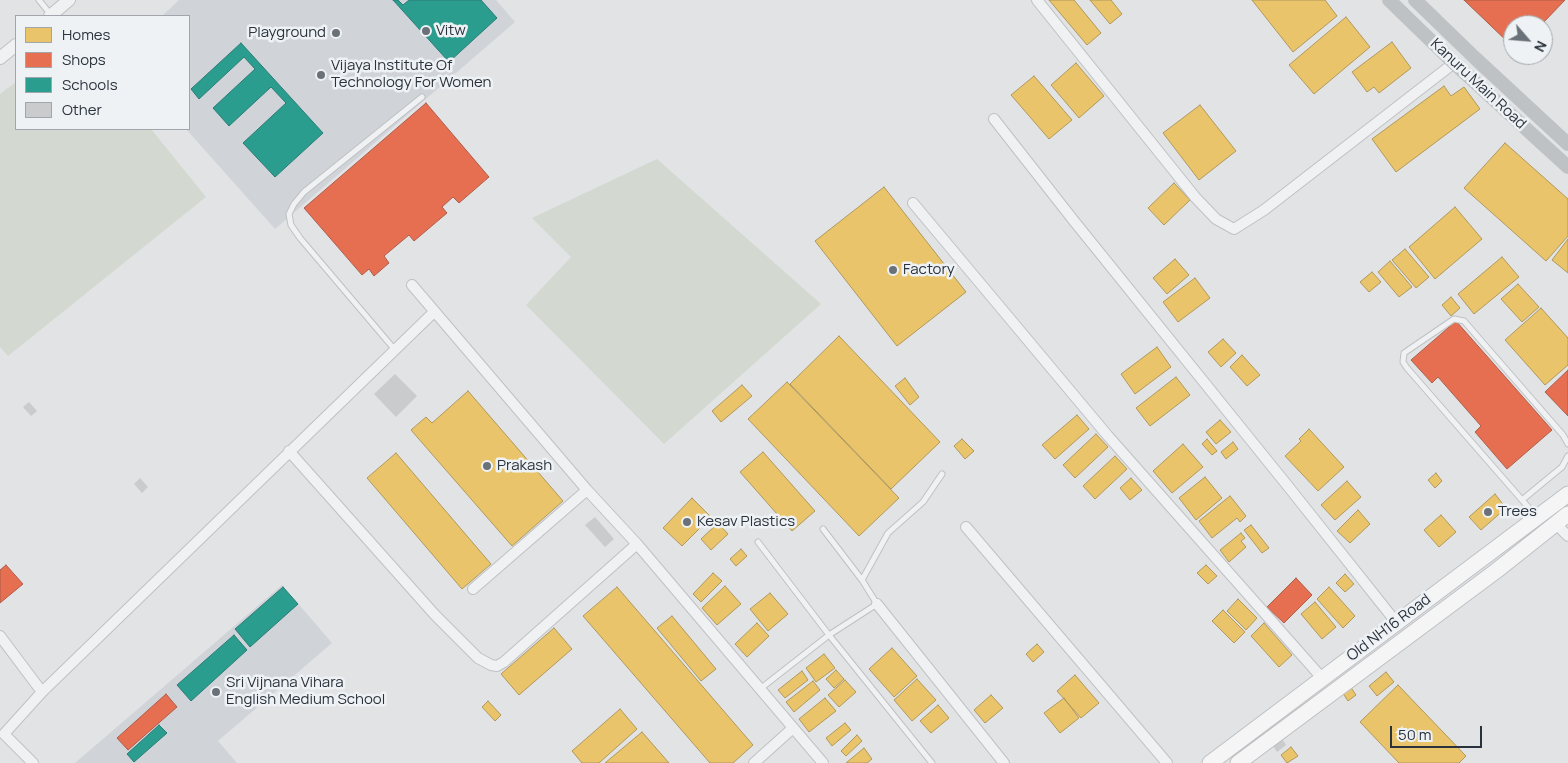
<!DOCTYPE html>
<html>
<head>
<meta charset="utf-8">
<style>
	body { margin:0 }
	#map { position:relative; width:1568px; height:763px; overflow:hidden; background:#e1e3e5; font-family:Manrope,sans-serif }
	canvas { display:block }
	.legend { position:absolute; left:15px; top:15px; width:175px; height:115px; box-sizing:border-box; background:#eff2f5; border:1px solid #a0a6ab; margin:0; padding:6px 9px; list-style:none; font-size:15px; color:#2a333d }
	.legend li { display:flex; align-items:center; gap:10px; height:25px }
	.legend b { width:25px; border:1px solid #a0a6ab }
	.north { position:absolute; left:1503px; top:15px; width:50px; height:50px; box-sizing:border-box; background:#eff2f5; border:1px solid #a0a6ab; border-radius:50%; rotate:117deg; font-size:14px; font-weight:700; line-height:20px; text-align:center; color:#2a333d }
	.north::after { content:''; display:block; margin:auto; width:18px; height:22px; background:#6a7178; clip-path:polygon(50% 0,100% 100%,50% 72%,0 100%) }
	.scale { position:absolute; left:1390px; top:726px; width:92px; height:22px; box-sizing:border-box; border:2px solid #2a333d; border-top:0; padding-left:6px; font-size:15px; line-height:18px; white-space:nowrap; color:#2a333d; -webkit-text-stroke:4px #eff2f5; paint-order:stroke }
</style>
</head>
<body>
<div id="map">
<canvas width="1568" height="763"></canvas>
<ul class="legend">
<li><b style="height:14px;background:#e9c46a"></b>Homes</li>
<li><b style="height:14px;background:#e76f51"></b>Shops</li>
<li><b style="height:14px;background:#2a9d8f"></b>Schools</li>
<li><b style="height:14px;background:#c9cbcd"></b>Other</li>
</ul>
<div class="north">N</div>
<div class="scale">50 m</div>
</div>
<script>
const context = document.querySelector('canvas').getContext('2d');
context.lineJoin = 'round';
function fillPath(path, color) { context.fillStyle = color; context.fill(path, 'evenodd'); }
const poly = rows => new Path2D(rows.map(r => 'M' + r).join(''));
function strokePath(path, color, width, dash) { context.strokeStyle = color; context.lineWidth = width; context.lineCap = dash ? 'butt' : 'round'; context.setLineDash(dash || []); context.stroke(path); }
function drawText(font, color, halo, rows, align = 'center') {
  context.font = font + ' Manrope,sans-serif'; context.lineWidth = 5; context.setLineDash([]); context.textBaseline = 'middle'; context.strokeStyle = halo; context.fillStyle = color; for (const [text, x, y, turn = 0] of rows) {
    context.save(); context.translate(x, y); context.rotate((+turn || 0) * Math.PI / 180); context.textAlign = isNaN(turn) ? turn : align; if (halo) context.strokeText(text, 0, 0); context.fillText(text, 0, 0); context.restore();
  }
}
fillPath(poly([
	[179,0,496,0,515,22,275,229,186,129,189,129,189,16,162,16],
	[282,585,332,643,218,741,237,763,75,763]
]), '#d0d3d8');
fillPath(poly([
	[16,82,16,129,151,129,206,197,8,356,0,347,0,94],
	[657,159,821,304,664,444,526,305,571,257,532,218]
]), '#d3d9d1');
const homes = poly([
	[1049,0,1074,0,1101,33,1087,45,1049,0],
	[1090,0,1111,0,1122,14,1110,24,1090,0],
	[1252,0,1325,0,1337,16,1293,52,1252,0],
	[1346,17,1370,47,1314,94,1289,65,1346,17],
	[1392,42,1411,68,1379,93,1374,87,1367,92,1352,72,1392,42],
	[1076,63,1104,96,1079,118,1051,85,1076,63],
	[1034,76,1072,120,1049,139,1011,95,1034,76],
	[1444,86,1451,96,1464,87,1480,109,1396,172,1372,139,1444,86],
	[1200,105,1236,151,1199,180,1163,133,1200,105],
	[1505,143,1568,199,1568,236,1546,261,1464,188,1505,143],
	[1174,183,1190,200,1164,225,1148,208,1174,183],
	[884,187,966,292,897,346,815,241,884,187],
	[1455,207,1482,239,1435,279,1409,247,1455,207],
	[1568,239,1568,273,1552,260,1568,239],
	[1405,249,1429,277,1416,288,1392,260,1405,249],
	[1502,257,1519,277,1474,314,1458,294,1502,257],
	[1175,259,1189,275,1167,294,1153,278,1175,259],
	[1390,261,1412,287,1399,297,1378,272,1390,261],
	[1372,272,1381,282,1369,292,1360,282,1372,272],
	[1195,278,1210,298,1178,322,1163,302,1195,278],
	[1518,284,1539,307,1522,322,1501,299,1518,284],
	[1451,297,1460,308,1451,316,1442,305,1451,297],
	[1541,308,1568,338,1568,365,1545,385,1505,340,1541,308],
	[839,336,940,442,891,489,790,384,839,336],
	[1223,339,1236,353,1221,367,1208,352,1223,339],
	[1157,347,1171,367,1135,394,1121,374,1157,347],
	[1242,355,1260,375,1247,386,1230,367,1242,355],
	[1176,377,1190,395,1150,426,1136,408,1176,377],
	[905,378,919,397,910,405,895,386,905,378],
	[787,382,899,498,859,536,748,419,787,382],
	[742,385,752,396,721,422,712,411,742,385],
	[468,391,563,501,512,546,411,430,426,417,432,423,468,391],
	[1077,415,1089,429,1055,459,1042,445,1077,415],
	[1220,420,1231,432,1216,444,1206,432,1220,420],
	[1309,429,1344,467,1318,491,1285,456,1301,441,1299,439,1309,429],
	[1096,434,1108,447,1075,478,1063,465,1096,434],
	[962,439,974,451,965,459,954,446,962,439],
	[1207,439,1217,451,1212,455,1202,444,1207,439],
	[1233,442,1238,449,1226,459,1221,452,1233,442],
	[1183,444,1203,467,1172,493,1153,471,1183,444],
	[763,452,815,511,792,531,740,472,763,452],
	[396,453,491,564,462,589,367,478,396,453],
	[1115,456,1127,469,1095,499,1083,486,1115,456],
	[1436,473,1442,481,1435,488,1428,480,1436,473],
	[1205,477,1222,498,1196,520,1179,498,1205,477],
	[1131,478,1142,490,1130,500,1120,488,1131,478],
	[1347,481,1361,497,1335,520,1321,505,1347,481],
	[1495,494,1506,508,1481,530,1469,517,1495,494],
	[1230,496,1246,516,1240,522,1237,518,1212,538,1199,521,1230,496],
	[692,498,711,517,682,546,663,528,692,498],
	[1358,510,1370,524,1350,543,1337,531,1358,510],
	[1441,515,1456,532,1439,547,1424,530,1441,515],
	[718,523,728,534,711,550,701,539,718,523],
	[1251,525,1269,548,1262,553,1244,530,1251,525],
	[1241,533,1245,538,1241,541,1246,547,1229,562,1220,550,1241,533],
	[741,549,747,556,736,566,730,559,741,549],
	[1206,565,1217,576,1208,584,1197,573,1206,565],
	[713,573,722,581,701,602,693,594,713,573],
	[1345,574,1354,584,1345,592,1336,583,1345,574],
	[725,586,741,604,717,625,702,608,725,586],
	[617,587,753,745,733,763,710,763,583,616,617,587],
	[1329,587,1355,616,1343,628,1317,599,1329,587],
	[770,593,788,614,768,631,750,609,770,593],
	[1238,599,1257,618,1246,630,1227,611,1238,599],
	[1315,602,1336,627,1322,639,1301,614,1315,602],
	[1223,610,1245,632,1234,643,1212,621,1223,610],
	[672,616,716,669,701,681,657,628,672,616],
	[757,623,769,636,747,657,735,644,757,623],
	[1264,623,1292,655,1279,667,1251,636,1264,623],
	[554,628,572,649,519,695,501,674,554,628],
	[1037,644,1044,652,1033,662,1026,654,1037,644],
	[892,648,917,676,894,697,869,669,892,648],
	[824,654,835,668,816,682,806,668,824,654],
	[836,670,844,679,834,688,826,679,836,670],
	[802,671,808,680,785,698,778,690,802,671],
	[1386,672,1394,682,1377,696,1369,686,1386,672],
	[1075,675,1099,703,1081,718,1057,691,1075,675],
	[917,679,936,700,912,721,894,700,917,679],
	[845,680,856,692,839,707,828,695,845,680],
	[813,681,820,690,794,712,786,702,813,681],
	[1398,685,1466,756,1459,763,1399,763,1360,722,1398,685],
	[1350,686,1356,695,1348,701,1342,692,1350,686],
	[991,695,1003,708,985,723,974,710,991,695],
	[825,698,836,711,809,732,799,719,825,698],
	[1064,698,1079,718,1060,733,1044,713,1064,698],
	[488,701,501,715,495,721,482,707,488,701],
	[938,705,949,718,931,733,920,721,938,705],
	[620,709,637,729,599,763,582,763,572,751,620,709],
	[845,723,851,730,832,746,826,738,845,723],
	[642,732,669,763,605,763,642,732],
	[857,735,862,741,846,756,841,751,857,735],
	[1291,747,1298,756,1287,763,1281,755,1291,747],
	[864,748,872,759,867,763,846,763,864,748]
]);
fillPath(homes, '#e9c46a');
strokePath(homes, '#b0985c', 1);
const shops = poly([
	[1464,0,1565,0,1541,25,1513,25,1513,47,1464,0],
	[426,103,489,177,459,203,453,197,442,207,447,213,414,241,409,235,384,256,389,263,374,276,369,269,362,275,304,208,426,103],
	[1456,321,1552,430,1507,469,1475,432,1481,426,1438,377,1432,383,1411,360,1456,321],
	[1568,370,1568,416,1545,392,1568,370],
	[6,565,23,584,0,603,0,570,6,565],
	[1296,578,1312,595,1284,623,1267,607,1296,578],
	[166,694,177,707,128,750,117,738,166,694]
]);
fillPath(shops, '#e76f51');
strokePath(shops, '#ae5d4b', 1);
const schools = poly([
	[393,0,398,0,403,5,409,0,481,0,497,18,449,62,393,0],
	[241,43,323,133,275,177,243,143,286,103,271,87,229,126,213,108,255,69,244,57,199,99,191,89,241,43],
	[283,587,298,604,250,647,235,629,283,587],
	[234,635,247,650,191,701,177,685,234,635],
	[159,725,167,733,134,762,127,754,159,725]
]);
fillPath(schools, '#2a9d8f');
strokePath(schools, '#2a7d76', 1);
fillPath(poly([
	[395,374,417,396,396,417,374,394],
	[29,402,37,411,31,416,23,407],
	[140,478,148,487,142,493,134,484],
	[595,517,614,539,605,547,585,525],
	[1282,739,1286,745,1277,752,1273,746]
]), '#c9cbcd');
const service = poly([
	[39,0,51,15],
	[395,350,300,238,291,225,289,214,294,204,304,192,422,97],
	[1522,500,1562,467,1568,456],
	[1536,516,1407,368,1403,362,1404,353,1454,319,1464,321,1563,435,1568,444],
	[758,542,829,635,932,763],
	[862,580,888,533,923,502,942,474],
	[760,689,829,635,877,604,862,580,823,529]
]);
const minor = poly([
	[1037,0,1195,197,1216,219,1234,229,1264,210,1454,63],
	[994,119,1074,221,1287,485,1396,622],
	[913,203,1108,436,1322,678],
	[412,285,587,490,637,544,823,763],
	[289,451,435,615,478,658,491,665,497,666,504,662,637,544],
	[1555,523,1568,536],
	[966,527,1167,763],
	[473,589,587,490],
	[877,604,1004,763],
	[0,636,42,692,4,734,33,763],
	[42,692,434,312],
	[754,763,793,728]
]);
const tertiary = poly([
	[50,16,69,0],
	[0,58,16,45]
]);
const primary = poly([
	[1210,763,1568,494],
	[1238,763,1496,571,1568,514]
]);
strokePath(service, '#bfc1c3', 7);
strokePath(minor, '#bfc1c3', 12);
strokePath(tertiary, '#bfc1c3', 14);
strokePath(primary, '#bec0c3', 17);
strokePath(service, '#f0f1f3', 5);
strokePath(minor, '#f0f1f3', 10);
strokePath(tertiary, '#f0f1f3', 12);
strokePath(poly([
	[1389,0,1454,63,1568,167],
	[1415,0,1475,58,1568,144]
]), '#bfc2c5', 14);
strokePath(primary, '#f5f5f6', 15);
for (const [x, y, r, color] of [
	[426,31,5,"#6a7178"],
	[336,33,5,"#6a7178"],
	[321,75,5,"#6a7178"],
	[893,270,5,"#6a7178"],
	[487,466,5,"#6a7178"],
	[1488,512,5,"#6a7178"],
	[687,522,5,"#6a7178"],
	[216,692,5,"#6a7178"]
]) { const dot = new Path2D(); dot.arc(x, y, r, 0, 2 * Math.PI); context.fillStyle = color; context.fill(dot); strokePath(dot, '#eff2f5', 2); }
drawText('15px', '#2a333d', '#eff2f5', [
	["Vitw",436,31],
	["Playground",326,33,"right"],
	["Vijaya Institute Of",331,66],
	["Technology For Women",331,83],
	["Factory",903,270],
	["Prakash",497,466],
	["Trees",1498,512],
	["Kesav Plastics",697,522],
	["Sri Vijnana Vihara",226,683],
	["English Medium School",226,700]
], 'left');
drawText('15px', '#2a333d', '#eff2f5', [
	["Kanuru Main Road",1478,84,43],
	["Old NH16 Road",1389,628,-37]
]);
</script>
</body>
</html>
